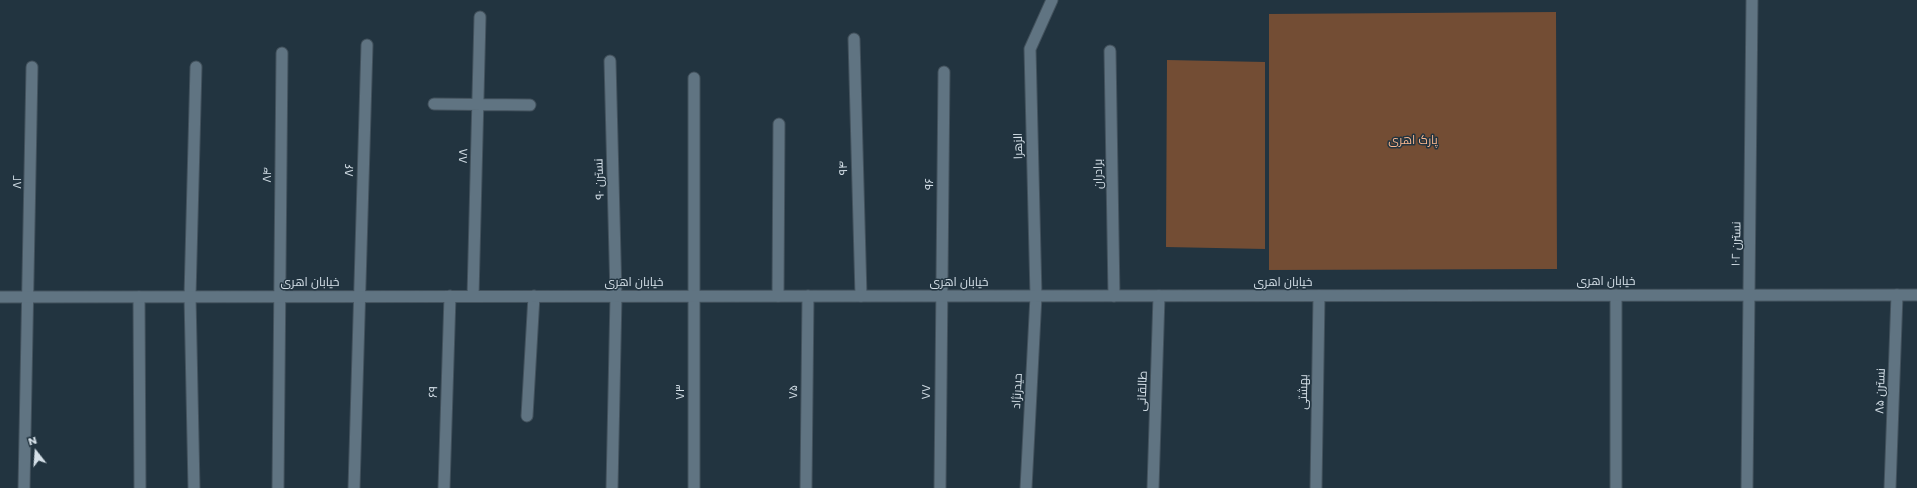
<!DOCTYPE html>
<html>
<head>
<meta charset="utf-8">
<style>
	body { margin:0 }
	#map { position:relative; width:1917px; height:488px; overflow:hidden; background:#223440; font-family:Poppins,sans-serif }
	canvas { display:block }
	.north { position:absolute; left:16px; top:432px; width:40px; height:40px; -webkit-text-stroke:3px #223440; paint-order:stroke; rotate:343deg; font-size:11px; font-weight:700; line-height:16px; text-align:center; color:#d5e0e8 }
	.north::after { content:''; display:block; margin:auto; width:14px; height:18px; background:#d5e0e8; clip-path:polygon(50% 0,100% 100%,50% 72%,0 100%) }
</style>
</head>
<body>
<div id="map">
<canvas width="1917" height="488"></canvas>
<div class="north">N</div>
</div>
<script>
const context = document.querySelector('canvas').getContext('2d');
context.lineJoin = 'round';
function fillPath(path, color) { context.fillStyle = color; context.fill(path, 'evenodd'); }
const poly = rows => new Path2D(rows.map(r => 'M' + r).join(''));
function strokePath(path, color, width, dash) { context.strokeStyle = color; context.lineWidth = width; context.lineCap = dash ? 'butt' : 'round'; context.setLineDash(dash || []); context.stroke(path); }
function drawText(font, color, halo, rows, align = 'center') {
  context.font = font + ' Poppins,Cairo,sans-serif'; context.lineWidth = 3; context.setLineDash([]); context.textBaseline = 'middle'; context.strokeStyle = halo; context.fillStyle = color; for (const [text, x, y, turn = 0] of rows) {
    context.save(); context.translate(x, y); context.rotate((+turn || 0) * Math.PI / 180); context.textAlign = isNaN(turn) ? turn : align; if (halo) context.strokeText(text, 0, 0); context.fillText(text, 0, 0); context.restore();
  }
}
fillPath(poly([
	[1556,12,1557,269,1269,270,1269,14],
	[1167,60,1265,62,1265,249,1166,247]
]), '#734d34');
const service = poly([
	[854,39,861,296],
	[610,61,616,296,612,488],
	[1616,295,1616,488],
	[778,296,779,124],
	[139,297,140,488],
	[527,416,534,296],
	[24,488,32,67],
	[194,488,190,296,196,67],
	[278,488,282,53],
	[354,488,367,45],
	[444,488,450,296],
	[694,488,694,78],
	[806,488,808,296],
	[940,488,944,72],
	[1890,488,1897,295]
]);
const minor = poly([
	[1110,51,1114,296],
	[434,104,530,105],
	[473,296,480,17],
	[1026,488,1036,296,1030,49,1052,0],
	[1153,488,1159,296],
	[1316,488,1319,296],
	[1747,488,1752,0]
]);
const tertiary = poly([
	[0,297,1917,295]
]);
strokePath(service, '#43525d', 13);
strokePath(minor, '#43525d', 13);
strokePath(tertiary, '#43525d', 13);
strokePath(service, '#607482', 11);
strokePath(minor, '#607482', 11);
strokePath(tertiary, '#607482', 11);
drawText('12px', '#fbb88e', '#223440', [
	["پارک اهری",1413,141]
]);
drawText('12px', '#d5e0e8', '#223440', [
	["الزهرا",1019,146,-91],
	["۸۸",464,156,-88],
	["۹۴",844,168,-92],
	["۸۶",350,170,-88],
	["برادران",1099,174,-91],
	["۸۴",268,175,-89],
	["نسترن ۹۰",600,179,-92],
	["۸۲",18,182,-89],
	["۹۶",930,184,-89],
	["نسترن ۱۰۲",1737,244,-89],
	["خیابان اهری",1606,282],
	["خیابان اهری",310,283],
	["خیابان اهری",634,283],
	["خیابان اهری",959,283],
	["خیابان اهری",1283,283],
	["حیدرنژاد",1018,391,-87],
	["طالقانی",1143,391,-88],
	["نسترن ۸۵",1881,391,-88],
	["۶۹",434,392,-88],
	["۷۳",681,392,-90],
	["۷۵",794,392,-89],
	["۷۷",927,392,-89],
	["بهشتی",1304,392,-89]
]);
</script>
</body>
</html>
